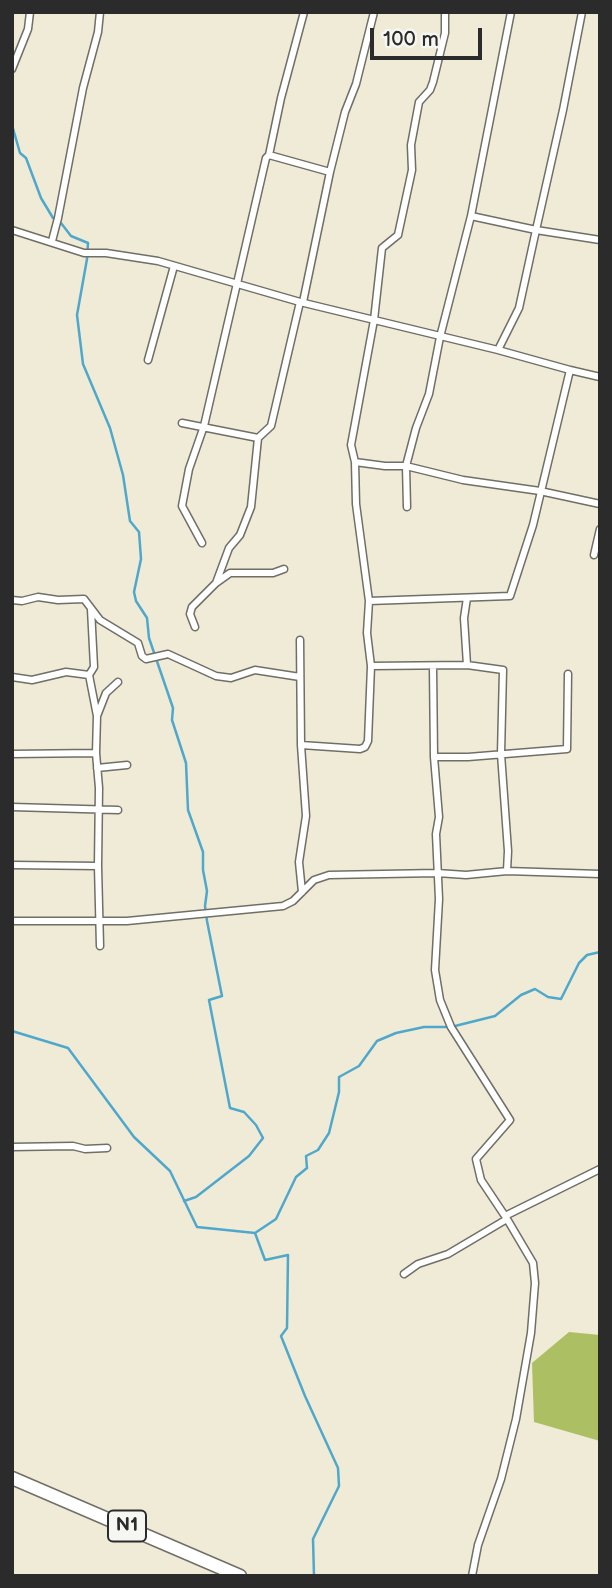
<!DOCTYPE html>
<html>
<head>
<meta charset="utf-8">
<style>
	body { margin:0 }
	#map { position:relative; width:612px; height:1588px; overflow:hidden; background:#efebd7; font-family:"Balsamiq Sans",sans-serif }
	canvas { display:block }
	.frame { position:absolute; inset:0; border:14px solid #2b2b2b; pointer-events:none }
	.scale { position:absolute; left:370px; top:28px; width:112px; height:32px; box-sizing:border-box; border:4px solid #2b2b2b; border-top:0; padding-left:9px; font-size:21px; line-height:24px; white-space:nowrap; color:#2b2b2b; -webkit-text-stroke:5px #f6f6f2; paint-order:stroke }
</style>
</head>
<body>
<div id="map">
<canvas width="612" height="1588"></canvas>
<div class="frame"></div>
<div class="scale">100 m</div>
</div>
<script>
const context = document.querySelector('canvas').getContext('2d');
context.lineJoin = 'round';
function fillPath(path, color) { context.fillStyle = color; context.fill(path, 'evenodd'); }
const poly = rows => new Path2D(rows.map(r => 'M' + r).join(''));
function strokePath(path, color, width, dash) { context.strokeStyle = color; context.lineWidth = width; context.lineCap = dash ? 'butt' : 'round'; context.setLineDash(dash || []); context.stroke(path); }
function drawText(font, color, halo, rows, align = 'center') {
  context.font = font + ' "Balsamiq Sans",sans-serif'; context.lineWidth = 7; context.setLineDash([]); context.textBaseline = 'middle'; context.strokeStyle = halo; context.fillStyle = color; for (const [text, x, y, turn = 0] of rows) {
    context.save(); context.translate(x, y); context.rotate((+turn || 0) * Math.PI / 180); context.textAlign = isNaN(turn) ? turn : align; if (halo) context.strokeText(text, 0, 0); context.fillText(text, 0, 0); context.restore();
  }
}
fillPath(poly([
	[569,1332,600,1335,600,1441,534,1422,532,1363]
]), '#acbf63');
strokePath(poly([
	[12,125,20,153,26,158,41,198,53,218,61,223,71,236,88,243,87,259,77,315,83,364,110,428,123,475,130,521,139,532,141,559,134,592,136,601,147,618,149,638,173,708,172,720,186,763,188,810,203,852,203,870,207,891,205,906,207,921,222,996,209,1000,230,1108,244,1112,256,1125,263,1138,249,1156,196,1197,184,1201],
	[12,1031,68,1048,134,1137,170,1171,197,1227,255,1233,265,1260,288,1255,287,1328,281,1336,305,1396,338,1468,339,1486,313,1539,314,1576],
	[255,1233,276,1219,296,1177,307,1168,306,1156,318,1150,329,1133,339,1092,339,1077,359,1066,377,1041,396,1033,424,1027,451,1027,495,1016,521,995,535,989,548,997,561,999,579,963,587,955,600,952]
]), '#4fa8cc', 2.5);
const street = poly([
	[12,69,28,29,30,12],
	[269,155,330,172,303,302],
	[330,172,345,112,356,84,374,12],
	[471,216,536,230,563,110,582,12],
	[12,230,84,253,106,253,158,261,300,302,498,350,519,308,536,230,600,240],
	[52,241,58,218,83,88,98,32,100,12],
	[148,360,174,266],
	[570,370,600,377],
	[182,423,258,438,271,426,300,302],
	[355,462,351,445,374,320,382,248,398,235,412,170,411,145,419,102,430,90,433,82,445,33,445,12],
	[407,507,406,466,416,428,429,394,440,337,471,216,511,12],
	[202,543,182,506,189,469,204,426,266,158,269,155,281,98,304,12],
	[594,555,600,529],
	[216,583,229,548,240,535,251,507,258,438],
	[467,598,464,618,467,665],
	[12,600,22,601,38,597,58,600,84,599,100,620,138,643,142,656,146,659,168,654,216,676,231,678,255,670,300,677],
	[369,601,510,596,533,525,570,370,498,350],
	[195,627,190,614,192,607,216,583,230,573,273,573,284,569],
	[300,640,301,745,306,816,299,862,302,892],
	[433,667,434,757,439,817,436,834,439,899,435,970,440,1000,451,1027,510,1120,476,1159,481,1180,507,1219,533,1263,535,1283,531,1333,516,1419,501,1479,478,1545,472,1576],
	[89,675,94,667,91,609],
	[12,677,32,680,66,672,89,675,97,716],
	[301,745,360,749,365,747,368,741,371,666],
	[96,753,97,716,106,693,118,682],
	[12,754,96,753,99,788,98,866,100,946],
	[434,757,468,757,567,749,568,674],
	[97,768,127,765],
	[12,807,118,810],
	[12,865,98,866],
	[507,871,508,851,501,754,503,670,467,665,371,666,367,633,369,601,356,504,355,462,385,466,406,466,463,480,540,491,600,504],
	[12,921,127,921,283,906,293,901,314,880,329,875,437,873,466,875,507,871,600,874],
	[12,1147,73,1146,85,1149,107,1148],
	[505,1216,600,1169],
	[404,1274,418,1264,448,1254,507,1219]
]);
const highway = poly([
	[12,1478,240,1576]
]);
strokePath(street, '#706e67', 9);
strokePath(highway, '#706e67', 15);
strokePath(street, '#fff', 6);
strokePath(highway, '#fff', 12);
for (const [x, y, w] of [
	[127,1526,38]
]) { const box = new Path2D(); box.roundRect(x - w / 2, y - 15.5, w, 31, 5); context.fillStyle = '#f6f6f2'; context.fill(box); strokePath(box, '#2b2b2b', 2); }
drawText('bold 19px', '#2b2b2b', null, [
	["N1",127,1526]
]);
</script>
</body>
</html>
